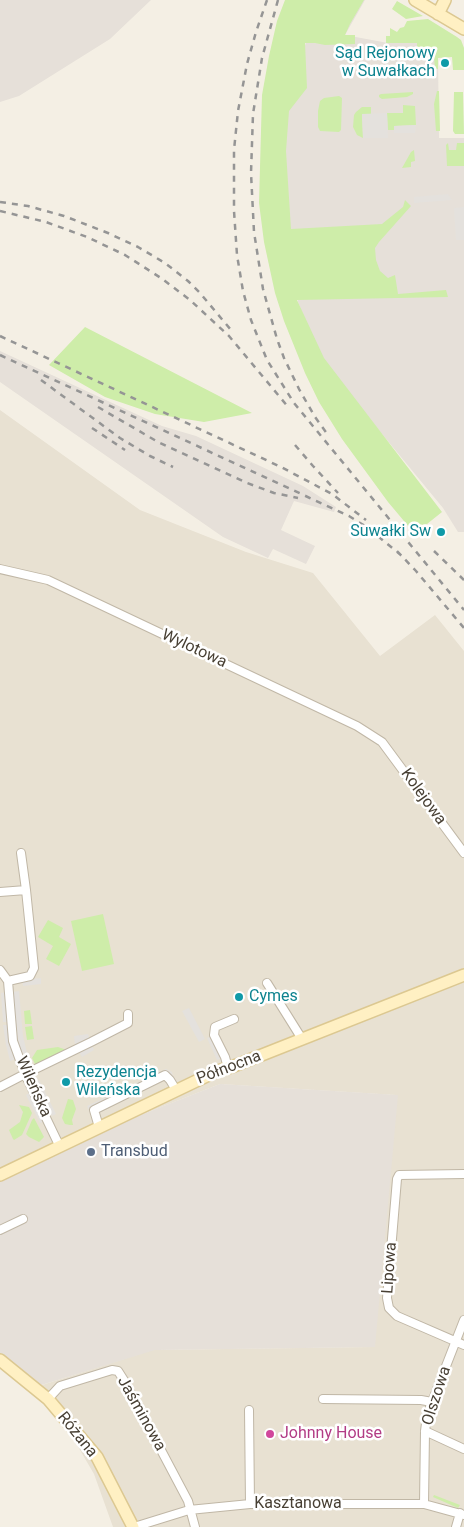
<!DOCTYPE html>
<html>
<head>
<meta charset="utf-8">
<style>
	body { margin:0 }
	canvas { display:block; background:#f4efe4 }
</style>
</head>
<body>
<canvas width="464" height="1527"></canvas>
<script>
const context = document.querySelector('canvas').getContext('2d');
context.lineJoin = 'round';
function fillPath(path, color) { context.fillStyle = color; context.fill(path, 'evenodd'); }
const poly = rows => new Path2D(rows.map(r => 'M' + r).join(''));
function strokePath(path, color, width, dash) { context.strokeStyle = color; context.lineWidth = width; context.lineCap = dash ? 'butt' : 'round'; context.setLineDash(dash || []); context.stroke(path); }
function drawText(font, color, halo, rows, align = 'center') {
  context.font = font + ' Roboto,sans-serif'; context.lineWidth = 5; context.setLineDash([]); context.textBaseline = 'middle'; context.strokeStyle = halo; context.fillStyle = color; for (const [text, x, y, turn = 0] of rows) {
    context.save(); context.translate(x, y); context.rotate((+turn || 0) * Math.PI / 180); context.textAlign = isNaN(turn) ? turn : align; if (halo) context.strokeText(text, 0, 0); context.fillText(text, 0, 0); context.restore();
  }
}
fillPath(poly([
	[0,410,140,510,246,552,313,573,380,656,435,615,464,651,464,1527,113,1527,94,1474,42,1385,153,1350,373,1347,396,1095,220,1084,0,1170]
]), '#e8e1d2');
fillPath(poly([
	[0,0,151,0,110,39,19,96,0,102],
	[347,0,365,0,345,35,388,43,417,42,417,55,438,57,439,138,464,138,464,532,458,532,443,508,321,360,298,302,278,130,308,36],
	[0,351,162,426,196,436,303,486,336,507,334,512,294,501,281,530,315,546,306,564,273,549,268,558,223,537,0,382],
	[220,1084,398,1095,375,1347,155,1350,38,1386,0,1355,0,1170]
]), '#e6e0d9');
fillPath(poly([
	[285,0,364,0,350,24,345,35,355,35,355,44,325,45,315,43,305,43,307,88,289,111,286,151,291,229,382,224,403,207,405,200,411,206,379,242,375,248,376,260,380,271,388,278,395,275,398,294,446,290,448,297,297,300,324,358,442,512,427,524,409,527,388,502,342,439,319,402,305,373,284,321,275,293,264,242,259,203,262,95,269,56,277,21],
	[397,1,423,16,406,19,392,9],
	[428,19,457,37,461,40,464,48,464,70,453,70,452,57,438,58,438,69,435,69,434,56,414,55,414,53,417,52,417,43,386,43,386,36,390,36,390,28,397,32,400,28,404,27,407,21],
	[437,91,439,91,440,131,436,131,434,104],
	[413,92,413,94,407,97,382,99,379,97,379,95,381,94],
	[454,92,463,92,464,134,455,134,453,131],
	[339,96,342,98,341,130,339,132,320,131,318,127,318,111,320,101,324,98],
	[403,105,415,106,416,125,395,126,394,130,388,130,387,113,403,113],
	[362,107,371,107,371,114,362,115,363,138,357,135,353,127,354,115,356,112],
	[448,143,449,150,456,150,457,143,464,143,464,166,447,166,446,145],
	[414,150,415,161,411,162,411,167,402,168,411,152],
	[85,327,252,413,204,422,155,414,105,397,49,365],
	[103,914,114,964,82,971,71,921],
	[48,920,63,928,59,937,71,944,59,966,46,959,53,946,38,937],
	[30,1010,32,1024,25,1024,24,1011],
	[32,1026,34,1039,27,1040,25,1027],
	[58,1047,67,1050,36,1066,32,1058,37,1050],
	[68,1099,73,1100,76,1109,72,1120,73,1125,70,1125,65,1124,62,1118],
	[19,1105,29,1107,32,1113,22,1135,14,1140,13,1139,9,1130,20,1122,23,1112],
	[34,1118,44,1137,39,1142,29,1137,26,1134,32,1120],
	[434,1495,460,1505,458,1508,433,1497]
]), '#ceeda9');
fillPath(poly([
	[387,113,388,138,363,138,362,114],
	[416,125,415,133,394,133,394,126],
	[448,194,452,200,414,203,414,197],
	[464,207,464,240,456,240,454,208],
	[41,978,41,984,23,986,22,980],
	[19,991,23,1036,27,1053,21,1054,17,1035,13,992],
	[6,992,9,1022,3,1022,1,993],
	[189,1008,205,1039,199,1042,182,1011],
	[3,1025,9,1025,16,1059,10,1061,6,1045],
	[88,1034,94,1050,82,1057,75,1045,74,1036],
	[214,1035,225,1057,217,1060,207,1038],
	[166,1069,172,1072,173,1076,91,1115,87,1106],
	[39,1080,56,1114,52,1116,34,1082],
	[31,1092,46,1121,40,1123,26,1095]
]), '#e4e1dd');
const street = poly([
	[0,569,48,580,357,726,382,742,464,853],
	[0,892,26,890,21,853],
	[0,970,8,981,13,1041,25,1074,59,1145],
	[8,981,30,976,34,968,26,890],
	[267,983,302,1039],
	[228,1068,225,1057,214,1035,215,1027,234,1019],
	[0,1087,25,1074,91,1042,128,1023,128,1014],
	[99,1127,94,1110,165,1075,170,1080,176,1090],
	[464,1174,399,1175,397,1179,387,1298,389,1308,397,1316,464,1345],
	[0,1230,23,1219],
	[48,1399,60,1386,112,1370,118,1371,125,1382,188,1501,195,1527],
	[323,1399,421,1400,432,1402],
	[249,1410,250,1504],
	[425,1431,464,1449],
	[424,1504,425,1431,427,1416,432,1402,464,1320],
	[134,1527,189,1510,250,1504,424,1504,464,1515],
	[456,1527,460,1513]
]);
const secondary = poly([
	[415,0,464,29],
	[438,14,445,0],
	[0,1175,215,1072,234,1066,464,975],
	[0,1360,48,1399,97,1457,133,1527]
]);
strokePath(street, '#c0b7a6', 10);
strokePath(secondary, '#dcc891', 14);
strokePath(street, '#fff', 8);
strokePath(secondary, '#fff0c3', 11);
strokePath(poly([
	[267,0,256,32,247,64,238,111,234,150,234,211,237,255,243,291,251,320,267,360,294,403,464,610],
	[278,0,262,58,253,114,251,173,254,232,263,289,277,339,284,358,299,389,315,417,328,435],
	[0,202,28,206,64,216,108,233,138,247,165,263,188,281,200,293,231,330],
	[0,211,46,222,87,237,125,255,161,278,190,300,229,336,289,408],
	[0,336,281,467,332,494,366,520],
	[0,355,349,516,368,528,402,556],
	[41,380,120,438,150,456,173,467],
	[98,407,158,442,247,483,274,493,298,498],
	[92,428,125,450],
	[295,445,313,466,338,493],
	[397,551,416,571,464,628],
	[434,551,464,580]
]), '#959595', 2.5, [6, 6]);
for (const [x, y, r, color] of [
	[445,63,5,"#0f9aa8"],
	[441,532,5,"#0f9aa8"],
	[239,997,5,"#0f9aa8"],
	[66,1082,5,"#0f9aa8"],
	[91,1152,5,"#5c6f8a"],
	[270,1434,5,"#d1479c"]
]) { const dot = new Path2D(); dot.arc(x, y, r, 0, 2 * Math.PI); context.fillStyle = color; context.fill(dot); strokePath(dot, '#fff', 2); }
drawText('16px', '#0d838f', '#fff', [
	["Sąd Rejonowy",435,54],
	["w Suwałkach",435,72],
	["Suwałki Sw",431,532],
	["Cymes",249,997,"left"],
	["Rezydencja",76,1073,"left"],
	["Wileńska",76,1091,"left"]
], 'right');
drawText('16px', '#473f33', '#fff', [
	["Wylotowa",194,649,25],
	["Kolejowa",423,797,54],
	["Północna",229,1068,-21],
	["Wileńska",33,1087,66],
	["Lipowa",390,1268,-86],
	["Olszowa",437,1396,-72],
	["Jaśminowa",141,1414,61],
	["Różana",77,1435,51],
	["Kasztanowa",298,1504]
]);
drawText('16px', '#4e5e75', '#fff', [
	["Transbud",101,1152]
], 'left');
drawText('16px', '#b23c85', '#fff', [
	["Johnny House",280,1434]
], 'left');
</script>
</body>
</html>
